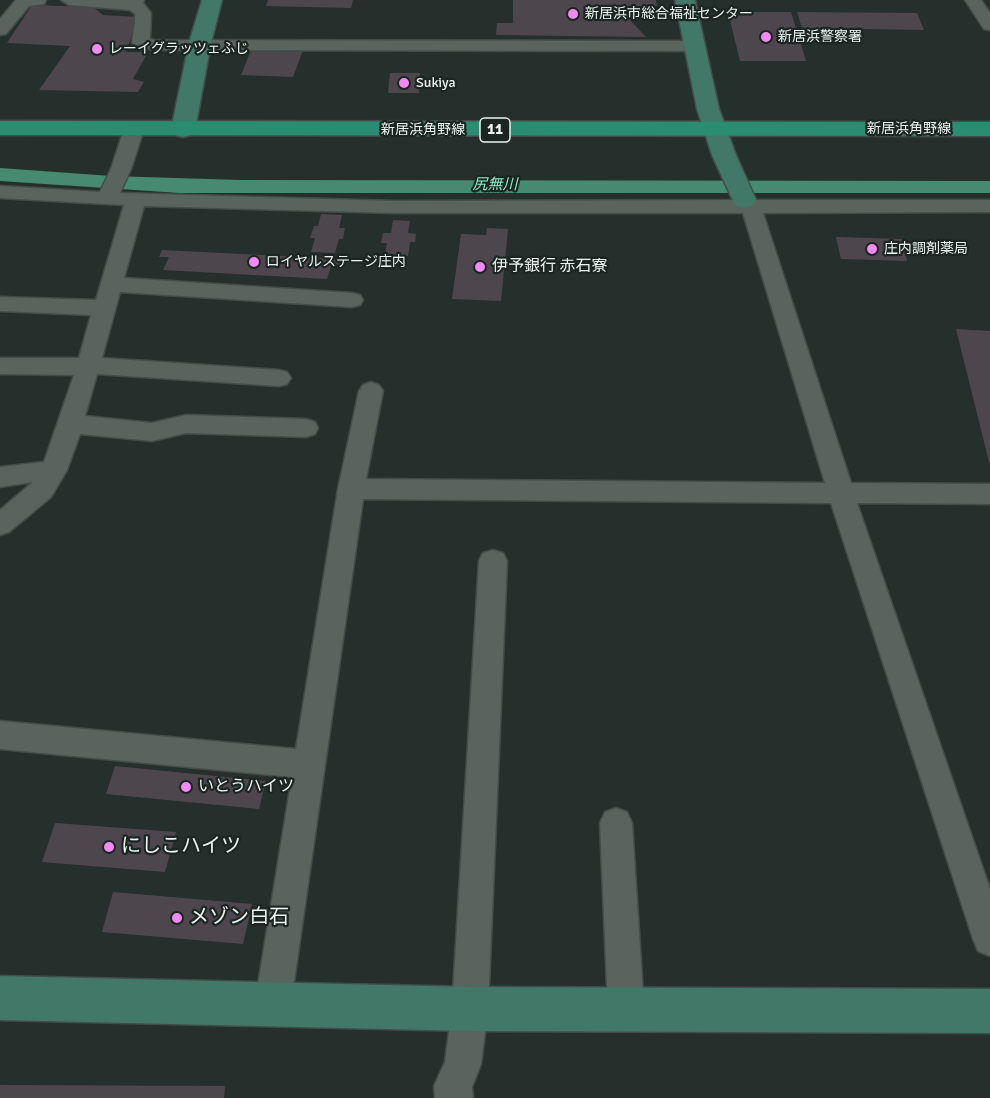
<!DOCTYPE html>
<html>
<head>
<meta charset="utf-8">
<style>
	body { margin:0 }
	canvas { display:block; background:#252f2b }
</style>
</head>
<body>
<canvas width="990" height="1098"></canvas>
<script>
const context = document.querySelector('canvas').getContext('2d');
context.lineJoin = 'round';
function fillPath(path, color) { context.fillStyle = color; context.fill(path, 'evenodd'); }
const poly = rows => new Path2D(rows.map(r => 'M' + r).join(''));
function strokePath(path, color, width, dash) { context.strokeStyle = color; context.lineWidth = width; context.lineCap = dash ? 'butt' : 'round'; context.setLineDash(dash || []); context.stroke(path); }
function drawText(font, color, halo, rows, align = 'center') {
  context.font = font + ' Signika,"Noto Sans JP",sans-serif'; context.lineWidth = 4.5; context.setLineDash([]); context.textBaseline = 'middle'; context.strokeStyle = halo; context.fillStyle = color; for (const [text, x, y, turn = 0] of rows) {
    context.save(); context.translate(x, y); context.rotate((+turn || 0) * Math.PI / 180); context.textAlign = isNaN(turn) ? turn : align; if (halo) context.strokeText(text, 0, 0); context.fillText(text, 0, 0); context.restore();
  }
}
fillPath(poly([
	[0,168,111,176,240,180,990,181,990,193,180,193,0,181]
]), '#468b71');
fillPath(poly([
	[268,0,353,0,351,8,266,6],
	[513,0,656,0,657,6,638,9,629,19,646,37,496,35,497,23,513,23],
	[32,5,93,7,103,15,138,17,126,52,148,52,133,79,144,82,138,92,39,90,70,46,7,43],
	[728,12,791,12,806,61,740,61],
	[797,12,917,13,924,30,802,28],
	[252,48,303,50,293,77,241,75],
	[390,73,420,73,419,93,388,93],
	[321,214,342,215,339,228,345,228,343,239,339,239,335,253,311,252,315,238,310,238,314,226,318,226],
	[393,220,410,221,408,233,416,234,415,242,410,242,408,256,385,256,387,243,381,243,383,233,391,233],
	[487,228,508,229,501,301,452,299,461,234,486,235],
	[836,237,902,239,907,261,841,259],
	[162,250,343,259,341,266,331,266,327,279,163,270,169,257,159,257],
	[956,329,990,331,990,462,989,462],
	[115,766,266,781,259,809,106,794],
	[55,823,176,832,165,872,42,862],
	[113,892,252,904,243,944,102,932],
	[0,1085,225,1086,224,1098,0,1098]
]), '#4e464d');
const street = poly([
	[16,0,46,0,44,4,29,6,6,34,0,35,0,19,16,0],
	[61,0,144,0,143,3,151,13,150,39,154,40,695,41,701,42,704,46,701,50,695,51,154,50,135,46,132,42,135,22,135,14,130,10,69,5,61,0],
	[965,0,981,0,990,13,990,30,984,29,965,0],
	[134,123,141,125,144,129,131,169,120,193,395,201,734,200,737,196,744,194,757,200,990,200,990,212,763,213,851,483,990,484,990,504,857,503,990,889,990,956,978,951,973,939,831,503,363,499,291,1003,286,1016,273,1021,260,1016,255,1003,292,777,0,749,0,721,296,749,338,489,359,391,363,385,371,382,379,385,383,391,366,479,825,483,743,213,395,213,144,206,124,278,352,293,360,295,363,300,360,305,352,307,120,292,102,358,279,370,287,372,291,378,287,384,279,386,97,374,85,416,152,423,186,415,306,419,315,422,318,428,315,434,306,437,186,433,152,441,80,434,67,470,51,497,9,532,0,535,0,510,33,482,0,487,0,467,44,462,74,375,0,374,0,358,79,358,91,315,0,311,0,297,96,300,124,205,0,198,0,186,100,192,111,169,124,129,127,125,134,123],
	[493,550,503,553,507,561,488,1009,481,1064,472,1087,473,1098,435,1098,434,1086,445,1062,452,1009,479,561,483,553,493,550],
	[616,808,627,812,632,823,644,1010,639,1023,626,1028,613,1023,608,1010,600,823,605,812,616,808]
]);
const secondary = poly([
	[202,0,222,0,211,43,195,130,191,135,183,137,175,135,171,130,189,43,202,0],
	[675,0,695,0,719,109,736,155,756,200,753,205,744,208,735,205,712,155,697,109,675,0],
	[0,976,470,987,990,989,990,1033,470,1031,0,1020,0,976]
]);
const primary = poly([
	[0,121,990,122,990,136,0,135,0,121]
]);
strokePath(street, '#434c48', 3);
strokePath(secondary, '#434c48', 3);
strokePath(primary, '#434c48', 3);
fillPath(street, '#59645f');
fillPath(secondary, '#417868');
fillPath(primary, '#2a8c71');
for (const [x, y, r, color] of [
	[573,14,6,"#f28af3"],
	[766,37,6,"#f28af3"],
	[97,49,6,"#f28af3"],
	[404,83,6,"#f28af3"],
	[872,249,6,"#f28af3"],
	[254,262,6,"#f28af3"],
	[480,267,6,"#f28af3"],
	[186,787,6,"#f28af3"],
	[109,847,6,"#f28af3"],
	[177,918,6,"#f28af3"]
]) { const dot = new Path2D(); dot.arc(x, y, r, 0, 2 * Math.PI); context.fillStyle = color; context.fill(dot); strokePath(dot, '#1b2521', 2); }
drawText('14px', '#ecf3f0', '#1b2521', [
	["新居浜市総合福祉センター",585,14],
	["新居浜警察署",778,37],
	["レーイグラッツェふじ",109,49],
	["Sukiya",416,83],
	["庄内調剤薬局",884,249],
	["ロイヤルステージ庄内",266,262]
], 'left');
drawText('14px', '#ecf3f0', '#1b2521', [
	["新居浜角野線",909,129],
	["新居浜角野線",423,130]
]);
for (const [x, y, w] of [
	[495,130,30]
]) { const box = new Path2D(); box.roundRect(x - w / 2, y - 12, w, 24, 4.5); context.fillStyle = '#1b2521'; context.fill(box); strokePath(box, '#ecf3f0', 1.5); }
drawText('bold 15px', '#ecf3f0', null, [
	["11",495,130]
]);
drawText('italic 15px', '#87edc6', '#1b2521', [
	["尻無川",495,185]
]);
drawText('16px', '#ecf3f0', '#1b2521', [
	["伊予銀行 赤石寮",492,267],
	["いとうハイツ",198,787]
], 'left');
drawText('20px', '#ecf3f0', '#1b2521', [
	["にしこハイツ",121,847],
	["メゾン白石",189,918]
], 'left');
</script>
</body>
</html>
